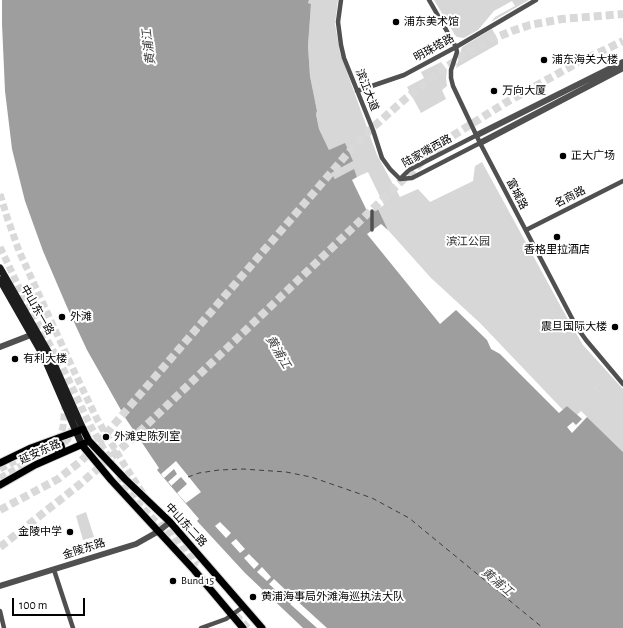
<!DOCTYPE html>
<html>
<head>
<meta charset="utf-8">
<style>
	body { margin:0 }
	#map { position:relative; width:623px; height:628px; overflow:hidden; background:#fff; font-family:"Alegreya Sans",sans-serif }
	canvas { display:block }
	.scale { position:absolute; left:12px; top:598px; width:73px; height:18px; box-sizing:border-box; border:2px solid #000; border-top:0; padding-left:5px; font-size:12px; line-height:14px; white-space:nowrap; color:#000; -webkit-text-stroke:3px #fff; paint-order:stroke }
</style>
</head>
<body>
<div id="map">
<canvas width="623" height="628"></canvas>
<div class="scale">100 m</div>
</div>
<script>
const context = document.querySelector('canvas').getContext('2d');
context.lineJoin = 'round';
function fillPath(path, color) { context.fillStyle = color; context.fill(path, 'evenodd'); }
const poly = rows => new Path2D(rows.map(r => 'M' + r).join(''));
function strokePath(path, color, width, dash) { context.strokeStyle = color; context.lineWidth = width; context.lineCap = dash ? 'butt' : 'round'; context.setLineDash(dash || []); context.stroke(path); }
function drawText(font, color, halo, rows, align = 'center') {
  context.font = font + ' "Alegreya Sans","Noto Sans SC",sans-serif'; context.lineWidth = 4; context.setLineDash([]); context.textBaseline = 'middle'; context.strokeStyle = halo; context.fillStyle = color; for (const [text, x, y, turn = 0] of rows) {
    context.save(); context.translate(x, y); context.rotate((+turn || 0) * Math.PI / 180); context.textAlign = isNaN(turn) ? turn : align; if (halo) context.strokeText(text, 0, 0); context.fillText(text, 0, 0); context.restore();
  }
}
fillPath(poly([
	[309,0,338,0,335,24,340,53,377,155,400,197,418,189,430,202,473,181,475,166,482,162,566,316,583,345,623,389,623,452,581,411,577,415,567,406,563,410,480,323,431,278,388,230,378,209,384,205,368,172,357,177,354,170,335,179,331,174,329,150,319,129,316,114,317,111,310,76,308,46,311,4,308,3],
	[434,0,529,0,491,22,495,17,515,6,512,1,494,11,478,30,464,38,457,37,455,35],
	[492,29,498,40,498,44,456,68,462,47],
	[441,62,447,70,446,78,447,86,442,90,446,99,421,113,407,87,424,78,421,72],
	[86,512,94,537,83,540,76,516]
]), '#d7d7d7');
fillPath(poly([
	[2,0,309,0,308,3,311,4,308,46,310,76,317,111,316,114,319,129,329,150,345,143,353,161,331,173,335,179,354,169,357,177,352,180,368,213,378,209,388,230,381,224,367,234,440,324,456,310,487,340,491,349,500,354,559,413,567,406,582,419,576,425,573,422,567,427,572,433,587,417,623,452,623,628,303,628,245,573,197,521,199,519,157,470,159,468,126,419,87,350,67,307,43,251,25,201,12,149,5,91,2,24]
]), '#9e9e9e');
fillPath(poly([
	[176,461,201,492,186,503,177,493,187,484,181,477,171,486,171,485,168,482,177,474,174,469,164,478,161,474],
	[220,522,231,533,226,538,215,526],
	[236,539,245,549,240,553,231,543],
	[249,554,259,564,254,569,244,558],
	[262,567,271,577,267,581,257,572],
	[274,579,293,597,288,602,269,584],
	[295,599,327,628,317,628,290,604]
]), '#fff');
strokePath(poly([
	[188,477,199,473,219,470,243,469,286,472,311,477,372,498,409,518,543,628]
]), '#3f3f3f', 1, [5, 4]);
strokePath(poly([
	[594,387,599,392]
]), '#d9d9d9', 3.5, [3.5, 2]);
strokePath(poly([
	[0,194,7,217,19,251,73,369,97,419,125,466,144,495],
	[0,247,24,298,65,372,90,425,112,463],
	[56,439,60,436,63,427,65,406],
	[0,469,42,447],
	[119,475,128,489,140,505,166,532,196,567],
	[0,478,19,467,63,444,68,439,72,429],
	[164,520,200,562],
	[236,615,248,628]
]), '#d9d9d9', 7, [7, 3.5]);
strokePath(poly([
	[0,510,58,479,81,461,93,449,347,154,370,130,405,99,440,71,464,55,495,38,512,31,530,25,562,19,623,14],
	[0,547,79,485,133,438,430,154,454,135,505,103,577,63,623,41]
]), '#d9d9d9', 8, [8, 4]);
const primary = poly([
	[52,441,58,442,61,445,62,449,57,455],
	[82,445,111,480,194,570,243,628],
	[0,463,31,448,83,429,89,441,125,479,170,522,262,628],
	[0,485,35,465,85,443]
]);
strokePath(primary, '#dbdbdb', 9);
strokePath(poly([
	[372,211,372,230]
]), '#505050', 3.5);
strokePath(poly([
	[341,0,338,22,341,45,344,58,373,130,382,158,390,169,400,179],
	[429,0,456,47,457,52,451,70,451,78,453,86,480,143,576,326,586,340,623,384],
	[357,91,404,75,456,47,536,0],
	[400,179,409,170,477,135],
	[400,179,412,178,480,143],
	[526,230,623,181],
	[54,570,73,628],
	[0,611,4,628],
	[201,628,226,619,243,607]
]), '#505050', 4.5);
strokePath(poly([
	[477,135,623,62],
	[480,143,623,68],
	[0,347,36,333],
	[0,586,136,544,159,531,170,522]
]), '#505050', 6);
strokePath(poly([
	[0,268,50,355,83,429],
	[0,280,44,357,82,445]
]), '#1d1d1d', 7);
strokePath(primary, '#000', 7);
for (const [x, y, r, color] of [
	[396,22,4,"#000"],
	[544,60,4,"#000"],
	[494,91,4,"#000"],
	[563,156,4,"#000"],
	[557,237,4,"#000"],
	[62,317,4,"#000"],
	[615,327,4,"#000"],
	[15,359,4,"#000"],
	[106,437,4,"#000"],
	[70,532,4,"#000"],
	[173,581,4,"#000"],
	[253,597,4,"#000"]
]) { const dot = new Path2D(); dot.arc(x, y, r, 0, 2 * Math.PI); context.fillStyle = color; context.fill(dot); strokePath(dot, '#fff', 1.5); }
drawText('11px', '#000', '#fff', [
	["浦东美术馆",404,22],
	["浦东海关大楼",552,60],
	["万向大厦",502,91],
	["正大广场",571,156],
	["香格里拉酒店",557,250,"center"],
	["外滩",70,317],
	["震旦国际大楼",607,327,"right"],
	["有利大楼",23,359],
	["外滩史陈列室",114,437],
	["金陵中学",62,532,"right"],
	["Bund 15",181,581],
	["黄浦海事局外滩海巡执法大队",261,597]
], 'left');
drawText('11px', '#000', '#fff', [
	["明珠塔路",434,48,-29],
	["滨江大道",367,90,68],
	["陆家嘴西路",427,151,-29],
	["富城路",517,194,63],
	["名商路",570,197,-27],
	["中山东一路",37,310,60],
	["延安东路",40,452,-24],
	["中山东二路",186,525,47],
	["金陵东路",84,549,-18]
]);
drawText('11px', '#2e2e2e', '#fff', [
	["滨江公园",468,242]
]);
drawText('italic 12px', '#3f3f3f', '#fff', [
	["黄浦江",149,47,-97],
	["黄浦江",278,352,59],
	["黄浦江",497,582,40]
]);
</script>
</body>
</html>
